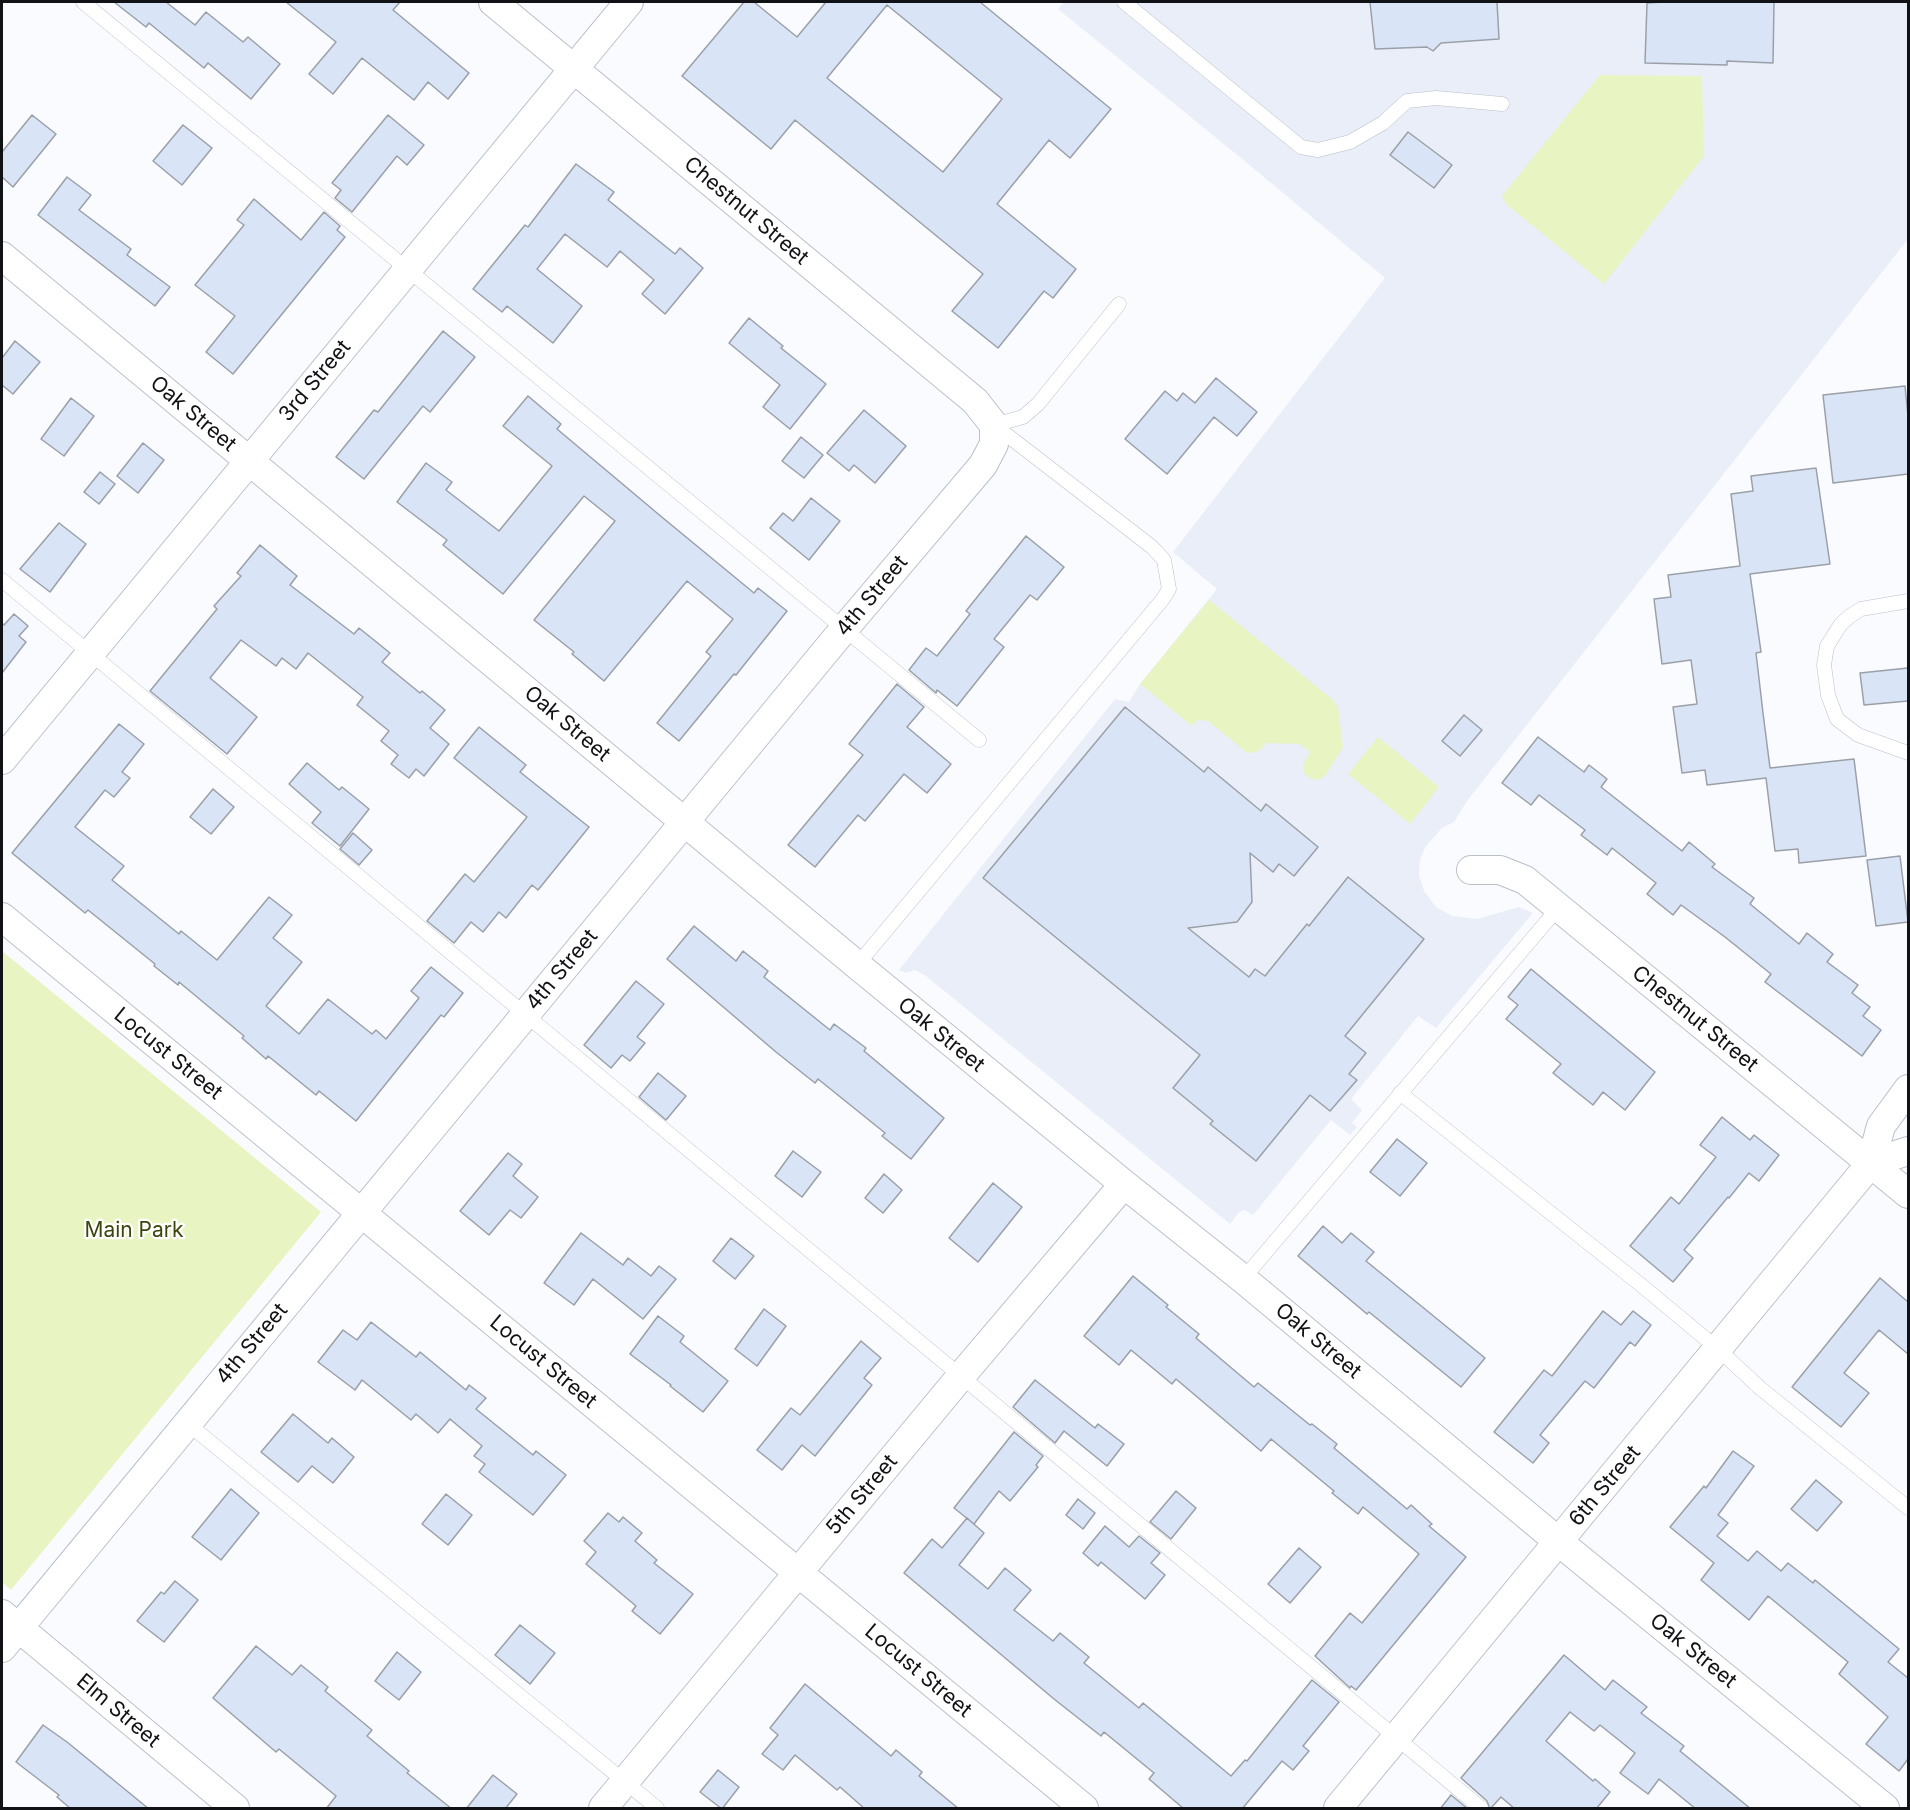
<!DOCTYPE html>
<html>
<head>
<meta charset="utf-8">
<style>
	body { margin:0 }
	#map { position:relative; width:1910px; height:1810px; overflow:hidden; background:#f9fbff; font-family:Inter,sans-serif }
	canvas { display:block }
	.frame { position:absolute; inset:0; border:3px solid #101215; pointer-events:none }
</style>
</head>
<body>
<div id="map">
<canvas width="1910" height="1810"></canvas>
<div class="frame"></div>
</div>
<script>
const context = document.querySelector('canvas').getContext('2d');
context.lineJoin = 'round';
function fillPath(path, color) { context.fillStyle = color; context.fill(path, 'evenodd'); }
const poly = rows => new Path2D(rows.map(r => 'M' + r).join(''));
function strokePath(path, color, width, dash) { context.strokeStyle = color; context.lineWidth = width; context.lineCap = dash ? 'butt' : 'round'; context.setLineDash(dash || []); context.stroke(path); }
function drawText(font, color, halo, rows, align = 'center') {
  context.font = font + ' Inter,sans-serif'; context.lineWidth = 4.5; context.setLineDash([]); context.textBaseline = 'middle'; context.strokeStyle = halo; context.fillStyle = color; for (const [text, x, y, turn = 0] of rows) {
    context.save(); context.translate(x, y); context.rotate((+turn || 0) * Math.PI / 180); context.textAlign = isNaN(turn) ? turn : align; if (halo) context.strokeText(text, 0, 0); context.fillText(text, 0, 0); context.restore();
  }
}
fillPath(poly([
	[1064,2,1908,2,1908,239,1467,801,1454,822,1442,828,1426,846,1420,859,1419,875,1424,891,1436,907,1452,916,1477,919,1519,907,1533,913,1436,1028,1418,1016,1351,1099,1362,1110,1352,1123,1357,1127,1350,1135,1331,1120,1253,1215,1244,1210,1239,1212,1230,1224,926,976,915,970,906,973,899,970,1115,699,1129,702,1140,684,1217,589,1173,552,1385,278,1241,158,1058,9]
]), '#e9eef8');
fillPath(poly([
	[1600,75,1702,76,1704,156,1604,284,1506,204,1502,196],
	[1209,600,1332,699,1338,707,1343,747,1325,776,1318,780,1311,779,1304,773,1303,765,1310,752,1300,744,1266,743,1260,750,1253,753,1246,752,1208,721,1197,720,1192,726,1140,684],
	[1378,737,1439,787,1410,824,1348,774],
	[2,951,321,1212,11,1590,2,1582]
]), '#e9f4c3');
const building = poly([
	[114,2,166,2,195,25,206,12,243,42,248,37,280,64,251,99,208,63,204,68,149,23,146,27,114,2],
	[286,2,400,2,393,10,469,73,448,99,428,82,414,100,362,58,333,94,309,74,336,42,286,2],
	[744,2,754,2,797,37,826,2,980,2,1111,109,1070,158,1049,140,997,204,1076,269,1053,298,1044,291,998,348,952,311,983,274,795,120,771,149,682,76,744,2],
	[887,5,1002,99,943,172,827,78,887,5],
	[1370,2,1497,2,1499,39,1441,43,1433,51,1427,47,1375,49,1370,2],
	[1663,2,1774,2,1773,63,1727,61,1727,65,1645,63,1647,3,1663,2],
	[32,115,56,134,13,187,2,177,2,152,32,115],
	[388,115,424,145,407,165,397,156,352,212,335,198,341,190,332,183,388,115],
	[183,125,212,148,182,185,153,161,183,125],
	[1408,132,1452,165,1434,188,1390,155,1408,132],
	[576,164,614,192,608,200,675,254,680,248,703,268,665,314,642,294,654,280,620,251,607,267,565,234,537,269,582,306,553,343,507,306,502,312,473,289,525,225,528,227,576,164],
	[67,177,91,195,79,210,131,249,127,255,170,287,155,306,38,215,67,177],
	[254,199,301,240,324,212,340,226,337,230,345,237,233,374,206,352,235,316,195,285,244,225,237,220,254,199],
	[749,318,783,346,781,348,826,384,790,429,763,407,780,385,729,343,749,318],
	[443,331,475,357,430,412,423,406,364,479,336,457,374,410,378,412,443,331],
	[15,341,40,362,13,394,2,385,2,358,15,341],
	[1216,378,1257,412,1237,436,1214,417,1167,474,1125,439,1165,391,1177,401,1183,393,1195,403,1216,378],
	[1905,386,1908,416,1908,474,1833,483,1823,395,1905,386],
	[528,396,561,424,557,429,663,518,754,593,758,588,787,611,736,675,734,674,679,741,657,723,711,656,706,652,733,619,687,581,604,681,572,654,574,652,534,620,615,521,584,496,503,594,443,545,447,540,397,502,426,463,452,482,446,490,499,531,552,466,503,426,528,396],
	[71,398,94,416,64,456,41,439,71,398],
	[864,410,906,446,875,483,854,465,849,471,827,453,864,410],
	[801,437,823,455,804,478,782,461,801,437],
	[143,443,164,460,138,493,117,476,143,443],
	[1816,468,1830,564,1750,574,1761,652,1756,653,1763,713,1770,768,1854,759,1866,856,1799,863,1798,849,1775,851,1766,778,1707,785,1705,770,1682,773,1673,707,1697,704,1691,660,1662,664,1654,599,1671,597,1668,575,1740,566,1731,494,1753,491,1751,476,1816,468],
	[100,472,115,484,99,504,84,492,100,472],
	[811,498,840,521,809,560,770,528,783,513,793,521,811,498],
	[59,523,86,544,50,592,20,569,59,523],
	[1026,536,1064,567,1037,600,1030,595,994,639,1004,647,957,706,937,690,936,693,909,670,926,648,937,656,970,614,966,611,1026,536],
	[260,545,297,576,290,585,354,634,359,628,390,653,382,662,420,693,422,691,445,710,430,728,449,744,424,776,416,769,409,778,391,764,398,755,381,741,389,731,357,705,363,697,308,653,296,669,282,658,276,666,241,640,210,678,257,717,227,754,150,691,217,609,214,606,241,576,237,573,260,545],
	[14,614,28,626,19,636,26,642,2,673,2,623,4,625,14,614],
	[1908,668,1908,701,1864,705,1860,673,1908,668],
	[897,684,924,707,907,727,951,764,927,793,904,774,865,821,858,815,815,867,788,845,863,755,849,744,897,684],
	[1125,707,1204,772,1208,767,1261,811,1266,804,1318,847,1294,876,1279,864,1273,872,1250,853,1252,902,1237,922,1188,928,1249,977,1255,969,1265,976,1307,924,1309,926,1348,877,1424,939,1345,1036,1366,1053,1349,1074,1357,1080,1330,1111,1310,1095,1256,1161,1210,1124,1213,1121,1173,1088,1200,1055,983,878,1125,707],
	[1464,715,1482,730,1460,756,1442,741,1464,715],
	[119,724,144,744,122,772,130,778,114,797,105,790,75,827,124,866,112,880,179,934,181,931,217,960,269,897,292,915,273,938,302,962,266,1006,299,1034,328,999,372,1034,376,1030,386,1039,419,998,411,991,431,967,463,993,444,1017,441,1015,356,1121,319,1091,316,1095,268,1056,266,1059,242,1038,244,1036,179,982,178,985,154,966,155,964,88,910,85,913,12,853,119,724],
	[479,727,526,765,520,772,589,827,538,890,532,885,506,918,499,912,483,932,471,922,454,943,427,921,465,874,474,882,527,817,454,758,479,727],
	[1538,737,1584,772,1589,765,1607,779,1601,787,1682,851,1689,842,1715,864,1712,867,1754,898,1750,904,1799,944,1807,933,1833,954,1827,962,1858,985,1852,993,1870,1007,1863,1016,1881,1030,1862,1056,1765,982,1771,974,1725,937,1681,905,1673,915,1647,894,1656,883,1612,848,1607,855,1581,835,1585,830,1539,795,1531,805,1502,783,1538,737],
	[307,763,339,790,342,787,369,809,340,846,312,823,321,812,289,784,307,763],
	[213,789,234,807,211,834,190,817,213,789],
	[353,833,372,850,359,865,340,849,353,833],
	[1900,856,1908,922,1876,926,1867,860,1900,856],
	[694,926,736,961,743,951,768,971,764,977,830,1030,834,1024,866,1048,864,1051,944,1118,911,1159,882,1136,885,1133,818,1079,815,1083,776,1052,667,959,694,926],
	[1531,969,1655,1072,1625,1110,1603,1092,1593,1105,1553,1073,1561,1064,1506,1019,1518,1005,1508,997,1531,969],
	[636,981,664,1004,637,1037,645,1043,630,1061,622,1055,611,1068,584,1045,636,981],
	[658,1073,686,1096,666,1120,639,1097,658,1073],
	[1722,1117,1750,1140,1754,1135,1779,1155,1759,1181,1749,1173,1729,1198,1728,1197,1684,1250,1693,1258,1673,1282,1630,1246,1671,1197,1679,1204,1716,1157,1700,1145,1722,1117],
	[1397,1139,1427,1163,1400,1196,1370,1172,1397,1139],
	[793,1151,821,1172,802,1197,775,1176,793,1151],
	[508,1153,522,1164,513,1176,538,1197,521,1218,510,1210,489,1235,460,1211,508,1153],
	[884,1174,902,1190,883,1213,865,1198,884,1174],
	[993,1183,1022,1207,978,1262,949,1238,993,1183],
	[1323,1226,1342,1243,1351,1233,1374,1252,1366,1261,1485,1358,1461,1387,1369,1312,1367,1314,1298,1256,1323,1226],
	[581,1233,623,1265,628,1258,651,1276,659,1266,676,1279,643,1319,593,1279,574,1305,544,1283,581,1233],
	[731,1238,754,1256,735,1279,713,1261,731,1238],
	[1133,1276,1168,1305,1166,1307,1199,1334,1196,1338,1254,1387,1258,1383,1310,1425,1312,1424,1337,1444,1334,1448,1407,1509,1411,1505,1432,1524,1429,1526,1466,1557,1356,1690,1351,1686,1350,1688,1315,1656,1350,1613,1362,1623,1419,1554,1363,1507,1358,1514,1332,1493,1334,1491,1271,1439,1261,1451,1176,1379,1172,1384,1131,1350,1119,1365,1084,1336,1133,1276],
	[1880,1278,1908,1302,1908,1354,1879,1330,1844,1373,1869,1393,1841,1427,1792,1387,1880,1278],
	[764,1309,786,1326,757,1366,735,1349,764,1309],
	[1603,1311,1621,1325,1633,1311,1651,1325,1635,1346,1630,1342,1594,1388,1585,1381,1540,1435,1549,1443,1533,1463,1494,1432,1544,1370,1552,1376,1603,1311],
	[658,1316,684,1336,680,1342,728,1381,703,1412,670,1386,671,1385,630,1354,658,1316],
	[371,1322,416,1357,420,1352,466,1390,469,1385,486,1398,476,1409,533,1455,536,1451,566,1475,533,1515,479,1472,485,1464,474,1456,482,1446,450,1419,438,1433,416,1414,411,1420,362,1380,355,1390,318,1362,343,1330,357,1340,371,1322],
	[861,1341,881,1358,864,1378,872,1385,815,1456,802,1445,782,1470,757,1450,791,1408,800,1415,861,1341],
	[1035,1380,1095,1428,1098,1424,1124,1444,1107,1466,1064,1431,1055,1443,1013,1407,1035,1380],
	[293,1414,328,1443,332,1438,354,1457,333,1483,312,1466,298,1482,261,1452,293,1414],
	[1014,1432,1043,1456,1036,1465,1038,1467,1010,1501,999,1491,974,1524,954,1508,1014,1432],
	[1733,1451,1754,1466,1718,1515,1728,1523,1717,1536,1748,1561,1757,1551,1781,1571,1788,1563,1813,1583,1815,1580,1899,1649,1888,1662,1908,1678,1908,1759,1899,1771,1866,1744,1888,1717,1839,1674,1848,1662,1768,1596,1749,1620,1701,1580,1714,1563,1670,1527,1704,1486,1706,1488,1733,1451],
	[1816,1480,1842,1502,1817,1531,1791,1509,1816,1480],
	[231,1489,259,1513,221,1560,192,1537,231,1489],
	[1176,1491,1196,1508,1171,1539,1150,1522,1176,1491],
	[446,1494,472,1515,448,1545,422,1524,446,1494],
	[1078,1499,1095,1513,1083,1529,1066,1515,1078,1499],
	[608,1513,619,1522,623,1517,642,1533,635,1541,657,1560,654,1563,693,1594,660,1634,632,1611,636,1606,586,1564,596,1552,584,1541,608,1513],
	[967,1518,984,1533,959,1565,988,1589,1005,1568,1031,1590,1014,1610,1053,1641,1060,1633,1089,1657,1084,1663,1139,1708,1143,1703,1231,1776,1245,1760,1247,1761,1312,1680,1339,1702,1303,1746,1309,1751,1293,1770,1282,1761,1242,1809,1184,1809,1149,1779,1154,1773,1104,1732,1101,1736,1054,1699,904,1573,932,1539,942,1548,967,1518],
	[1105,1526,1129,1547,1139,1536,1160,1553,1151,1563,1165,1575,1145,1599,1101,1562,1098,1566,1083,1553,1105,1526],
	[1299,1548,1321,1567,1290,1603,1268,1584,1299,1548],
	[175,1581,198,1600,164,1642,137,1621,161,1592,164,1594,175,1581],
	[520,1625,555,1653,530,1684,495,1655,520,1625],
	[256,1646,292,1675,301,1665,328,1687,325,1691,372,1730,367,1736,409,1771,407,1773,452,1809,326,1809,336,1796,279,1749,276,1752,213,1698,256,1646],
	[397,1652,421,1672,399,1700,375,1681,397,1652],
	[1564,1655,1605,1690,1613,1680,1647,1707,1641,1713,1684,1746,1680,1751,1751,1809,1696,1809,1659,1779,1648,1794,1620,1773,1635,1753,1600,1725,1594,1731,1570,1712,1546,1741,1593,1781,1595,1779,1610,1792,1596,1809,1515,1809,1501,1797,1490,1809,1487,1801,1461,1778,1564,1655],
	[805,1684,891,1756,896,1750,922,1772,919,1776,959,1809,865,1809,840,1787,837,1790,795,1755,783,1770,762,1754,778,1735,770,1728,805,1684],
	[43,1725,67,1742,149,1809,71,1809,57,1797,59,1795,16,1762,43,1725],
	[718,1770,739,1787,722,1809,700,1792,718,1770],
	[493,1775,517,1794,505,1809,466,1809,493,1775],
	[1451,1795,1468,1809,1440,1809,1451,1795]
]);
fillPath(building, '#d9e5f6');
strokePath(building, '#9ba0a8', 1.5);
const lane = poly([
	[83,2,979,740],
	[1124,2,1301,147,1318,150,1350,142,1383,123,1407,101,1436,98,1502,104],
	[994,425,1023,417,1038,404,1119,304],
	[2,580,1481,1808],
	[1908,601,1861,609,1850,616,1841,624,1827,646,1824,665,1828,695,1837,719,1858,735,1908,753],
	[857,965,1163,599,1169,589,1164,560,1152,547,994,425],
	[1400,1093,1641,1285,1718,1349,1760,1388,1908,1508],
	[1243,1279,1559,907],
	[187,1423,657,1808]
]);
const street = poly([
	[2,256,857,965,1124,1184,1243,1279,1559,1542,1885,1808],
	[2,760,629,2],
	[1471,870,1500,870,1525,880,1908,1194],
	[2,917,1084,1808],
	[1871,1163,1908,1151],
	[2,1614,235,1808],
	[2,1648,844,629,983,465,994,444,994,425,975,401,493,2],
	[603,1808,961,1376,1124,1184],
	[1338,1808,1871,1163,1881,1126,1908,1089]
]);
strokePath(lane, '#bac0c8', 15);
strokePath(street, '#bac0c8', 30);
strokePath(lane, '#fff', 14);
strokePath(street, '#fff', 28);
drawText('21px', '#101215', '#fff', [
	["Chestnut Street",746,211,40],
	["3rd Street",315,381,-50],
	["Oak Street",193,414,40],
	["4th Street",872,596,-50],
	["Oak Street",567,724,40],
	["4th Street",562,970,-50],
	["Chestnut Street",1695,1019,39],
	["Oak Street",941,1035,39],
	["Locust Street",168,1054,39],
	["Oak Street",1318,1341,40],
	["4th Street",252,1344,-50],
	["Locust Street",543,1362,40],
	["6th Street",1605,1486,-50],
	["5th Street",862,1495,-50],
	["Oak Street",1693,1651,39],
	["Locust Street",918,1671,40],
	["Elm Street",118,1711,40]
]);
drawText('21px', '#3d460d', '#fff', [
	["Main Park",134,1231]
]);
</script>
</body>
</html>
